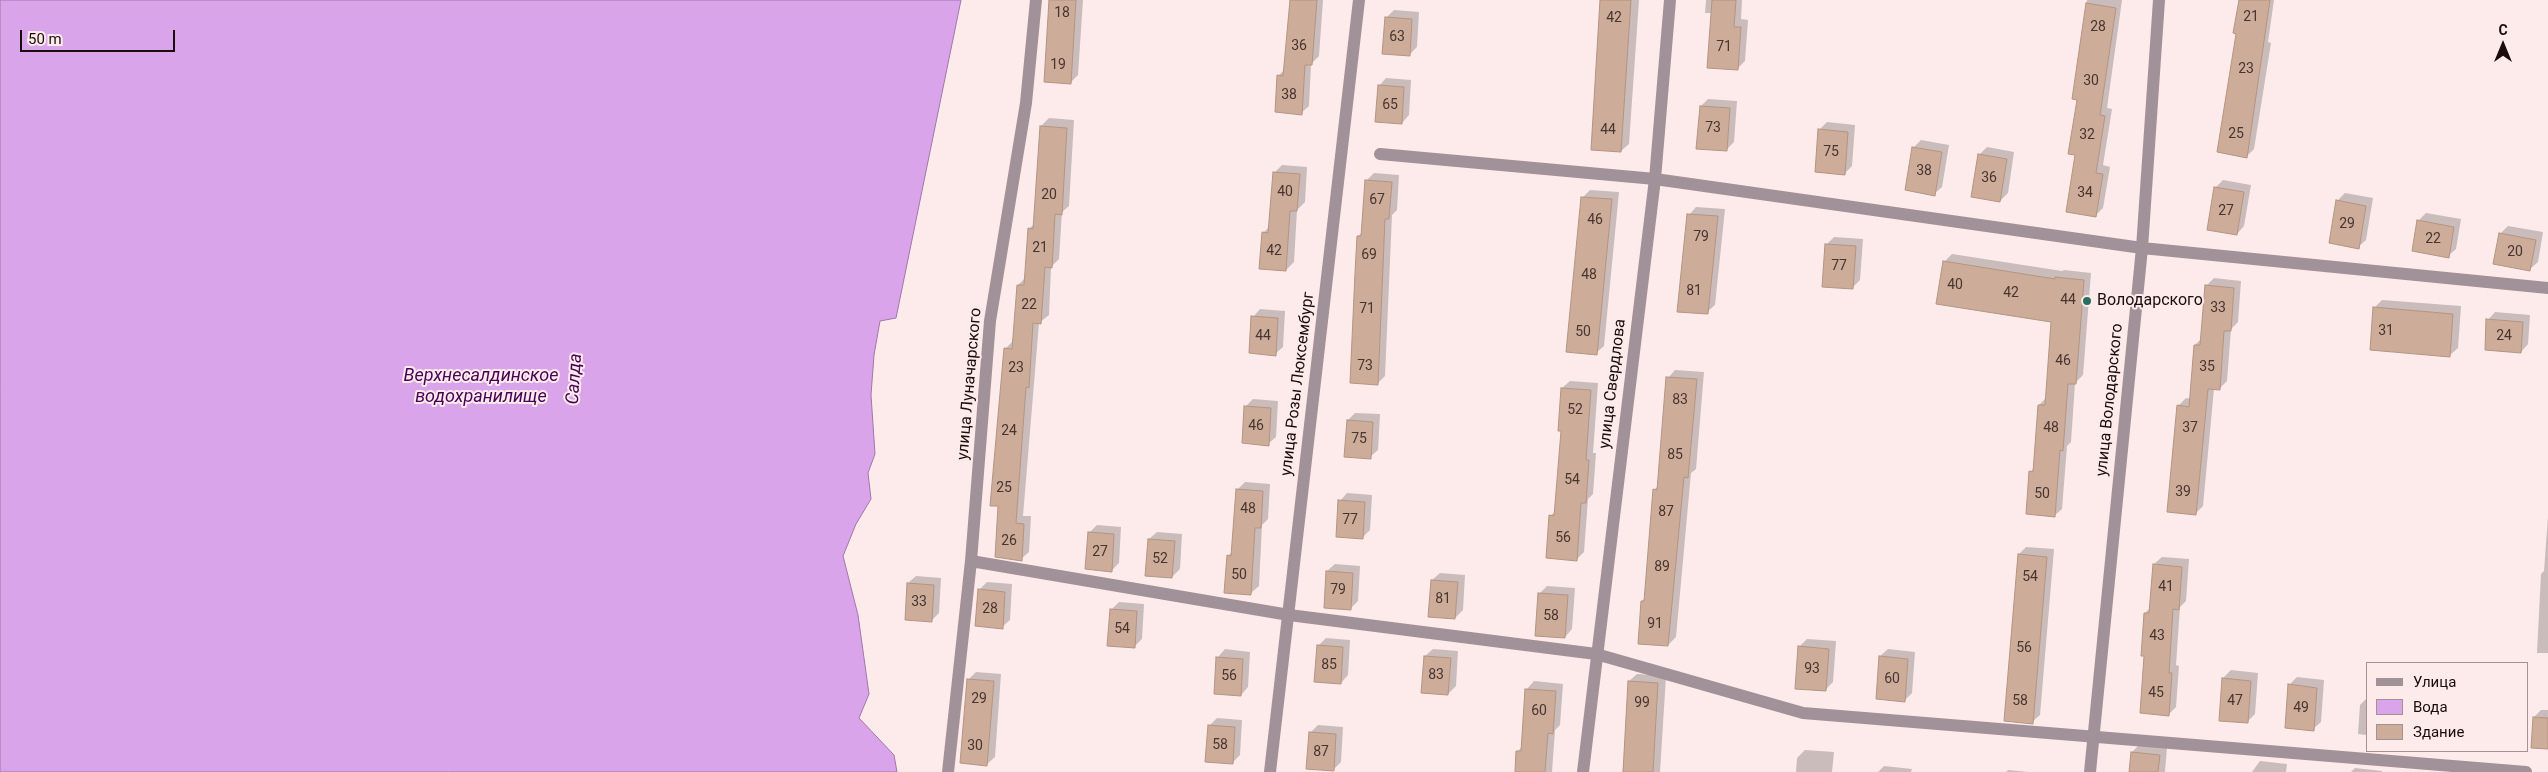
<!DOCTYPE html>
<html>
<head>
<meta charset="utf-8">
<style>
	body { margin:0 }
	#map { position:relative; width:2548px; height:772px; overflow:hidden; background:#fcebea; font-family:Roboto,sans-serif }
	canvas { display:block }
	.legend { position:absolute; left:2366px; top:662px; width:162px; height:90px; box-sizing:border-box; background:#fcebea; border:1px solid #a29292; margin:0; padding:6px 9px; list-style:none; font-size:15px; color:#1b0d0d }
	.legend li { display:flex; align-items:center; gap:10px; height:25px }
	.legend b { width:25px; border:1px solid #a29292 }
	.north { position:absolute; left:2478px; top:20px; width:50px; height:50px; -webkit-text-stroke:4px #fcebea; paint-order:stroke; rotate:0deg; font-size:14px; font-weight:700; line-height:20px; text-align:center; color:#1b0d0d }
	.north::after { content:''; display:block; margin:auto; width:18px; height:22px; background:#1b0d0d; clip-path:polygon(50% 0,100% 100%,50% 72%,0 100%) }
	.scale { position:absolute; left:20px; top:30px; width:155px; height:22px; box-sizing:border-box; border:2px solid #1b0d0d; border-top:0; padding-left:6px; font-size:15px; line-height:18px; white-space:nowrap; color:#1b0d0d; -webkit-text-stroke:4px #fcebea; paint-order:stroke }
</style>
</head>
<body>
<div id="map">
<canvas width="2548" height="772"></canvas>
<ul class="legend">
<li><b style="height:6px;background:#a19198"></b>Улица</li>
<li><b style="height:14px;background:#d9a4e9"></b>Вода</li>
<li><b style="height:14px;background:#cdac99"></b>Здание</li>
</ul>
<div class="north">С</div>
<div class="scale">50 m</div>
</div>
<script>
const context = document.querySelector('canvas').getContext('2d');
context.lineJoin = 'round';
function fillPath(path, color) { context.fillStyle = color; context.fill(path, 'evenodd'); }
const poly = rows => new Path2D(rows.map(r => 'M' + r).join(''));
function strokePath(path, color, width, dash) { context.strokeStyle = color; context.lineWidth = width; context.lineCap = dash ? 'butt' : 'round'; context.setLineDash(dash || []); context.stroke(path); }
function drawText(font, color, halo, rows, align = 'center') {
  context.font = font + ' Roboto,sans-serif'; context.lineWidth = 4; context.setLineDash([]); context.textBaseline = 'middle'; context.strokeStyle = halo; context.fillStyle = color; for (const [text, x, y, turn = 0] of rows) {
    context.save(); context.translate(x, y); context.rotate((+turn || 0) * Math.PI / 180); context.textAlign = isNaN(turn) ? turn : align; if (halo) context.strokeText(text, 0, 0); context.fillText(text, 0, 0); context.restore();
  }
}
const water = poly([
	[0,0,961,0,896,318,880,321,874,355,871,395,875,454,868,473,871,499,856,524,843,556,858,615,869,694,859,718,894,755,897,772,0,772,0,0]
]);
fillPath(water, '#d9a4e9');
strokePath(water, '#a077a7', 1);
fillPath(poly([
	[1051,0,1083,0,1078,75,1070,83],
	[1291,0,1323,0,1319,56,1311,64,1309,106,1301,113,1278,76,1285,69],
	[1603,0,1639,0,1629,144,1621,151],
	[1706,0,1742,0,1741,19,1748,20,1745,61,1737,69,1713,13,1705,13],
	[2087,0,2122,0,2107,108,2112,109,2103,165,2110,167,2103,208,2095,216,2077,154,2079,99,2074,98],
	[2239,0,2274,0,2268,42,2271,43,2254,149,2247,156,2238,33],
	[1394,10,1419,12,1417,47,1409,55,1386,18],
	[1386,78,1411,80,1409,115,1402,123,1379,86],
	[1708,99,1737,101,1734,142,1726,150,1701,106],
	[1049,118,1074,120,1069,206,1062,212,1059,259,1051,267,1049,315,1039,323,1023,516,1031,516,1029,552,1021,559,996,556,1005,349,1013,341,1018,285,1025,278,1029,229,1035,223,1041,126],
	[1827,122,1855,125,1852,166,1845,173,1819,130],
	[1921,140,1949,145,1942,187,1934,194,1913,148],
	[1987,147,2014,152,2008,193,2000,201,1979,155],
	[1282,165,1307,167,1305,202,1297,210,1294,262,1286,270,1263,233,1270,226,1274,173],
	[1374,173,1399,175,1397,210,1392,215,1385,376,1377,384,1358,236,1362,233,1366,181],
	[2223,180,2251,185,2244,226,2237,234,2215,188],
	[1590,190,1619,192,1604,346,1596,353,1582,198],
	[2345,193,2373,198,2366,240,2358,247,2337,201],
	[1696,207,1725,209,1715,305,1707,312,1689,215],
	[2426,213,2461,219,2456,249,2448,256,2418,221],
	[2508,226,2543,232,2538,262,2530,269,2500,234],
	[1834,237,1863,239,1860,280,1852,288,1826,245],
	[1952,254,2062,271,2064,270,2091,273,2083,375,2075,383,2071,442,2067,446,2062,509,2054,516,2030,472,2034,468,2039,405,2047,397,2053,321,1938,303,1945,261],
	[2214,278,2241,281,2238,322,2231,329,2227,381,2219,389,2214,389,2203,506,2195,514,2178,406,2186,398,2191,399,2195,345,2202,338,2206,286],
	[2382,300,2461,306,2458,348,2450,355,2374,308],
	[1260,309,1285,311,1283,347,1275,354,1253,317],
	[2495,312,2530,315,2528,344,2521,352,2488,320],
	[1675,370,1704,372,1696,469,1691,473,1676,637,1668,645,1642,601,1645,598,1654,490,1659,485,1668,378],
	[1570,381,1598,383,1593,453,1596,453,1593,494,1588,499,1584,552,1576,560,1550,516,1556,511,1562,430,1562,388],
	[1253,399,1278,401,1276,437,1268,444,1245,407],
	[1355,413,1380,414,1378,450,1370,457,1348,420],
	[1245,482,1270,484,1268,519,1262,525,1259,586,1251,593,1228,556,1233,551,1238,489],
	[1347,493,1372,495,1370,530,1362,538,1340,501],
	[2548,517,2548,653,2537,653,2541,574,2544,571],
	[1097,525,1121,527,1119,563,1112,570,1089,533],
	[1157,532,1182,534,1180,569,1172,577,1149,539],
	[2026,547,2054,549,2040,715,2032,722,2019,554],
	[2162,557,2189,559,2186,601,2180,607,2176,665,2179,666,2176,707,2168,715,2145,655,2145,613,2151,607,2154,564],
	[1335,564,1360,566,1358,601,1350,609,1327,571],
	[1440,573,1465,575,1463,610,1455,618,1432,580],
	[916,576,941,578,939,613,931,621,908,583],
	[987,582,1012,584,1010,620,1002,627,979,590],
	[1547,586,1575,588,1572,629,1565,637,1539,594],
	[1119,602,1144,604,1142,639,1134,647,1111,610],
	[1326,638,1350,640,1348,675,1341,683,1318,646],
	[1807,639,1836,641,1833,682,1825,690,1799,647],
	[1225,649,1250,652,1248,687,1241,695,1218,657],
	[1433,649,1458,651,1456,686,1448,694,1425,656],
	[1888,649,1915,652,1912,693,1904,701,1880,656],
	[2231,670,2258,673,2255,714,2247,722,2223,678],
	[976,672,1001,674,995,757,987,764,968,680],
	[1637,674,1666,676,1660,772,1623,772,1629,681],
	[2297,677,2324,680,2321,722,2313,729,2289,685],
	[1534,681,1563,684,1560,725,1555,730,1552,772,1516,772,1517,752,1522,747,1527,689],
	[2367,698,2367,735,2358,734,2360,705],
	[2541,710,2548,710,2548,747,2534,717],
	[1217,718,1242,720,1240,755,1232,763,1209,726],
	[1318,725,1343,727,1341,762,1333,770,1310,733],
	[2139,745,2167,747,2165,772,2130,772,2132,752],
	[1805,750,1834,752,1832,772,1796,772,1797,758],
	[2260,761,2287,764,2286,772,2252,772],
	[1884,766,1912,769,1911,772,1878,772],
	[2355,768,2382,771,2382,772,2351,772],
	[2008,770,2029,772,2006,772]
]), '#0003');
const building = poly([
	[1049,0,1076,0,1071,84,1044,82,1049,0],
	[1290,0,1317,0,1312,65,1305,65,1302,115,1275,112,1277,75,1283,76,1290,0],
	[1600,0,1631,0,1621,152,1591,150,1600,0],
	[1712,0,1736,0,1734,27,1741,27,1738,70,1707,68,1712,0],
	[2239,0,2270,0,2247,158,2217,152,2236,34,2233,33,2239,0],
	[2086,3,2116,8,2100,115,2105,116,2096,173,2103,174,2096,217,2066,212,2075,155,2068,154,2077,100,2072,99,2086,3],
	[1385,17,1412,19,1410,56,1382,54,1385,17],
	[1378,85,1404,87,1402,124,1375,122,1378,85],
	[1700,106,1730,108,1727,151,1696,149,1700,106],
	[1040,126,1067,128,1062,215,1055,214,1052,268,1045,267,1041,324,1033,323,1029,388,1026,387,1016,523,1024,524,1022,561,995,557,998,506,990,506,1004,348,1012,349,1017,285,1024,285,1028,228,1033,229,1040,126],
	[1818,129,1848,132,1845,175,1815,172,1818,129],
	[1912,147,1942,152,1935,196,1905,190,1912,147],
	[1978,154,2007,159,2000,202,1971,197,1978,154],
	[1273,172,1300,174,1297,211,1290,211,1286,271,1259,269,1262,232,1268,233,1273,172],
	[1365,180,1392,182,1389,219,1385,219,1378,385,1350,383,1355,273,1357,236,1361,236,1365,180],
	[2214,187,2244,192,2237,235,2207,230,2214,187],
	[1581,197,1612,199,1597,355,1566,352,1581,197],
	[2336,200,2366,206,2359,249,2329,243,2336,200],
	[1687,214,1718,216,1708,314,1677,312,1687,214],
	[2417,220,2454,227,2449,258,2412,251,2417,220],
	[2499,233,2536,240,2530,271,2493,264,2499,233],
	[1825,244,1856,246,1853,289,1822,287,1825,244],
	[1943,261,2055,279,2055,277,2084,280,2076,384,2068,384,2063,451,2060,450,2055,517,2026,514,2029,471,2033,472,2038,405,2045,405,2051,322,1936,304,1943,261],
	[2205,285,2234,288,2231,331,2224,331,2220,390,2208,389,2196,515,2167,512,2177,405,2189,407,2194,345,2200,345,2205,285],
	[2373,307,2453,314,2450,357,2370,350,2373,307],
	[1251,316,1278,318,1276,356,1249,353,1251,316],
	[2486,319,2523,322,2521,353,2485,350,2486,319],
	[1666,377,1697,379,1688,478,1684,477,1668,646,1638,644,1641,601,1644,601,1653,489,1657,490,1666,377],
	[1561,388,1591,390,1586,460,1589,460,1586,503,1581,503,1577,561,1546,558,1549,515,1554,516,1561,431,1558,431,1561,388],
	[1244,406,1271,408,1269,446,1242,443,1244,406],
	[1347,420,1373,422,1371,459,1344,457,1347,420],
	[1236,489,1263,491,1261,528,1255,528,1251,595,1224,593,1227,555,1231,556,1236,489],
	[1338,500,1365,502,1363,539,1336,537,1338,500],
	[1088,532,1114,534,1112,572,1085,569,1088,532],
	[1148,539,1175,541,1172,578,1145,576,1148,539],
	[2018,554,2047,557,2033,724,2004,721,2018,554],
	[2153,564,2182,567,2179,610,2173,609,2169,673,2172,673,2169,716,2140,713,2144,656,2141,656,2144,613,2149,613,2153,564],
	[1326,571,1353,573,1351,610,1324,608,1326,571],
	[1431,580,1458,582,1455,619,1428,617,1431,580],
	[907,583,934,585,932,622,905,620,907,583],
	[978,589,1005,592,1003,629,975,626,978,589],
	[1538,593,1568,595,1565,638,1535,636,1538,593],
	[1110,609,1137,611,1135,648,1107,646,1110,609],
	[1317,645,1343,647,1341,684,1314,682,1317,645],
	[1798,646,1829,649,1826,691,1795,689,1798,646],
	[1424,656,1451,658,1448,695,1421,693,1424,656],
	[1879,656,1908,659,1905,702,1876,699,1879,656],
	[1216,657,1243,659,1241,696,1214,694,1216,657],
	[2222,678,2251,681,2248,723,2219,721,2222,678],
	[967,679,994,681,987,766,960,763,967,679],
	[1628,681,1658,683,1653,772,1623,772,1628,681],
	[2288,684,2317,688,2314,731,2285,728,2288,684],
	[1525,689,1556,691,1553,734,1548,733,1545,772,1515,772,1516,751,1521,751,1525,689],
	[2533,717,2548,718,2548,749,2531,748,2533,717],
	[1208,725,1235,727,1233,764,1205,762,1208,725],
	[1309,732,1336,734,1334,771,1306,769,1309,732],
	[2131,752,2160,755,2158,772,2129,772,2131,752]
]);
fillPath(building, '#cdac99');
strokePath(building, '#b49482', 1);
strokePath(poly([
	[1380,154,1655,179,2142,248,2548,288],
	[971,561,1289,615,1596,654,1803,713,2526,772],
	[948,772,971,561,990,321,1026,103,1036,0],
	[1270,772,1359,0],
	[1583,772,1655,179,1670,0],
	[2090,772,2142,248,2159,0]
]), '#a19198', 12);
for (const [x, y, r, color] of [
	[2087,301,5,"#2b6d5e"]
]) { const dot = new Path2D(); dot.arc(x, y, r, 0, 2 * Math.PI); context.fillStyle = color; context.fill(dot); strokePath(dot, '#fcebea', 2); }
drawText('14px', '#483530', null, [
	["18",1062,13],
	["21",2251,17],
	["42",1614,18],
	["28",2098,27],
	["63",1397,37],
	["36",1299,46],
	["71",1724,47],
	["19",1058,65],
	["23",2246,69],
	["30",2091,81],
	["38",1289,95],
	["65",1390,105],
	["73",1713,128],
	["44",1608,130],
	["25",2236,134],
	["32",2087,135],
	["75",1831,152],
	["38",1924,171],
	["36",1989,178],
	["40",1285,192],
	["34",2085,193],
	["20",1049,195],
	["67",1377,200],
	["27",2226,211],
	["46",1595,220],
	["29",2347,224],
	["79",1701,237],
	["22",2433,239],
	["21",1040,248],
	["42",1274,251],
	["20",2515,252],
	["69",1369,255],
	["77",1839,266],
	["48",1589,275],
	["40",1955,285],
	["81",1694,291],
	["42",2011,293],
	["44",2068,300],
	["22",1029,305],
	["33",2218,308],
	["71",1367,309],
	["31",2386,331],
	["50",1583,332],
	["44",1263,336],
	["24",2504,336],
	["46",2063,361],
	["73",1365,366],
	["35",2207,367],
	["23",1016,368],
	["83",1680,400],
	["52",1575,410],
	["46",1256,426],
	["48",2051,428],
	["37",2190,428],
	["24",1009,431],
	["75",1359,439],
	["85",1675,455],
	["54",1572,480],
	["25",1004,488],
	["39",2183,492],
	["50",2042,494],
	["48",1248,509],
	["87",1666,512],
	["77",1350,520],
	["56",1563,538],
	["26",1009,541],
	["27",1100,552],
	["52",1160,559],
	["89",1662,567],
	["50",1239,575],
	["54",2030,577],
	["41",2166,587],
	["79",1338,590],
	["81",1443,599],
	["33",919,602],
	["28",990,609],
	["58",1551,616],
	["91",1655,624],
	["54",1122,629],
	["43",2157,636],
	["56",2024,648],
	["85",1329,665],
	["93",1812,669],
	["83",1436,675],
	["56",1229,676],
	["60",1892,679],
	["45",2156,693],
	["29",979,699],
	["58",2020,701],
	["47",2235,701],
	["99",1642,703],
	["49",2301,708],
	["60",1539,711],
	["58",1220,745],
	["30",975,746],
	["87",1321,752]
]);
drawText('16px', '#1b0d0d', '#fcebea', [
	["Володарского",2097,301]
], 'left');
drawText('16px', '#1b0d0d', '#fcebea', [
	["улица Луначарского",970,384,-85],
	["улица Розы Люксембург",1298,384,-83],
	["улица Свердлова",1613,384,-83],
	["улица Володарского",2110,400,-84]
]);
drawText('italic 18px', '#470158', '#fcebea', [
	["Верхнесалдинское",481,376],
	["водохранилище",481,397],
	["Салда",575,379,-86]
]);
</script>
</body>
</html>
